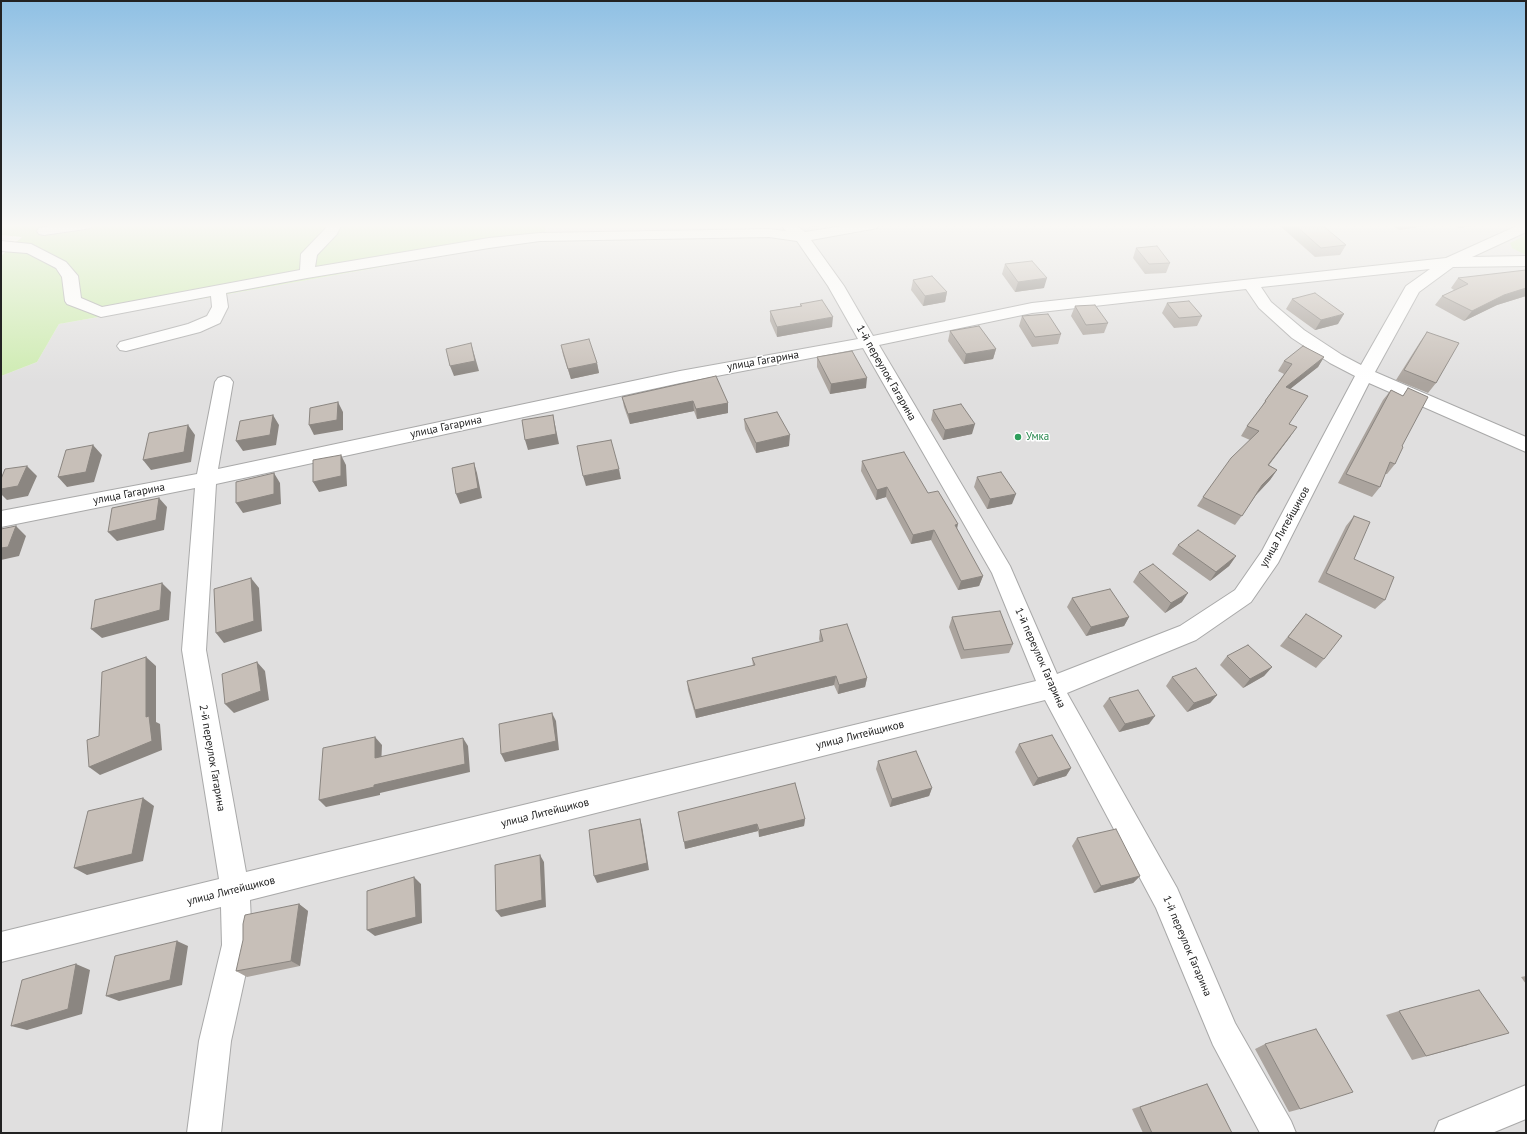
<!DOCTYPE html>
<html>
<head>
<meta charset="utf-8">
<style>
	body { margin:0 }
	#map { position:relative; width:1527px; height:1134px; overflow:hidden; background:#f2efe9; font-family:"PT Sans",sans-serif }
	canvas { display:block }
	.frame { position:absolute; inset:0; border:2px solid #222; pointer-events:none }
</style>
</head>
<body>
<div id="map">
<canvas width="1527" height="1134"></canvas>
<div class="frame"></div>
</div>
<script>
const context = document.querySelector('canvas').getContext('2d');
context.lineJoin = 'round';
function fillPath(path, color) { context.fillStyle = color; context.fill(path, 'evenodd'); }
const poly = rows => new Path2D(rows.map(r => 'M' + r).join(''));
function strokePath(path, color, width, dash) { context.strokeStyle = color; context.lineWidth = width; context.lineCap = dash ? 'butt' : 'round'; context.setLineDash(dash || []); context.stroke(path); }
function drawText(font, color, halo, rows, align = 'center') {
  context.font = font + ' "PT Sans",sans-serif'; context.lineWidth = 3; context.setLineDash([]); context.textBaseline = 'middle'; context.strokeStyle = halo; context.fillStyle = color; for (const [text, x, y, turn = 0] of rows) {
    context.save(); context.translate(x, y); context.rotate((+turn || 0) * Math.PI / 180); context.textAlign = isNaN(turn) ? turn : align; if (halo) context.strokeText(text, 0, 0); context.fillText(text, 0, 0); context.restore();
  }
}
fillPath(poly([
	[825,225,1526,225,1526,1133,1,1133,1,376,37,362,59,324,516,243,546,234,782,231]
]), '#e0dfdf');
fillPath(poly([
	[545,225,825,225,782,231,546,234]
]), '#ebdbe8');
fillPath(poly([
	[1,225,545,225,546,234,516,243,59,324,37,362,1,376,1,256,22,237,1,235],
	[1526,236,1526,255,1512,248,1510,243,1522,237]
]), '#cdebb0');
const minor = poly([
	[58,225,92,225,90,228,85,229,44,235,39,234,37,231,39,228,58,225],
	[327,225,341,225,337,234,317,255,315,267,489,238,540,233,769,229,786,231,781,225,796,225,805,232,849,225,879,225,877,228,872,229,811,240,844,286,873,336,1032,303,1446,258,1519,225,1526,225,1526,232,1472,257,1526,256,1526,266,1453,267,1419,292,1375,372,1526,437,1526,452,1369,383,1278,563,1251,602,1196,640,1067,693,1177,888,1235,1023,1291,1121,1296,1133,1260,1133,1213,1045,1156,908,1045,700,250,900,252,945,231,1041,221,1133,187,1133,199,1041,222,945,221,907,1,962,1,932,219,879,182,650,195,488,1,527,1,511,197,474,215,382,218,378,224,376,230,378,233,382,218,469,680,371,858,339,828,286,797,241,769,237,540,241,489,248,307,278,226,293,228,307,220,323,200,332,126,351,120,350,117,346,120,342,188,324,207,316,212,307,211,296,101,317,67,304,65,301,62,277,56,268,27,253,1,251,1,241,31,244,66,262,78,276,81,298,102,307,300,270,301,254,325,229,327,225],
	[1430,269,1406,286,1361,365,1342,355,1304,330,1271,302,1261,287,1430,269],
	[1246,289,1259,308,1292,338,1330,363,1355,376,1262,551,1235,590,1180,626,1057,674,1010,566,879,345,1032,313,1246,289],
	[863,348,992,573,1036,681,246,872,206,650,216,484,680,383,863,348],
	[1526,1085,1526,1119,1492,1133,1434,1133,1439,1121,1526,1085]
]);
strokePath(minor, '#a9a9a9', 2);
fillPath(minor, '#fff');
fillPath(poly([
	[1279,225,1322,225,1346,245,1340,255,1315,257],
	[1391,225,1424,225,1423,226,1399,230],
	[1453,225,1477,225,1459,228],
	[1136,248,1170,263,1166,273,1145,274,1133,258],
	[1005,264,1044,288,1015,292,1002,274],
	[1458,278,1526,288,1526,296,1497,305,1464,321,1435,305,1442,296,1454,290,1451,288],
	[913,280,947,292,945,302,923,306,911,290],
	[1292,299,1338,324,1315,330,1286,309],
	[1167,303,1202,316,1197,326,1174,328,1162,313],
	[800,304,832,327,777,337,770,321,770,311,800,306],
	[1075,306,1108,323,1104,333,1083,335,1071,316],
	[1022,316,1061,334,1058,344,1032,347,1019,326],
	[950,331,996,349,993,359,964,364,948,341],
	[1427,332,1436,383,1428,393,1396,380,1420,342],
	[561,345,597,363,599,373,571,379,563,355],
	[817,357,866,388,830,394,817,367],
	[1324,357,1318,367,1291,388,1290,424,1290,437,1269,465,1277,470,1270,480,1256,495,1235,525,1197,506,1203,497,1250,440,1241,436,1247,426,1259,411,1265,401,1284,374,1278,371,1284,361],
	[1408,388,1402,446,1395,464,1387,474,1385,474,1380,487,1372,497,1338,483,1383,400,1391,390,1403,396],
	[622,397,728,403,728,413,697,419,694,411,630,424,624,407],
	[933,410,972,434,943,440,931,420],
	[744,419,789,446,756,453,745,429],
	[862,461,928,493,983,576,979,586,958,590,931,540,911,544,886,497,876,500,861,471],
	[977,477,1012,504,987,509,974,487],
	[1354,516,1354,559,1385,600,1375,609,1318,582,1346,526],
	[1178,545,1236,556,1229,566,1210,581,1172,554],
	[1139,572,1182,602,1165,613,1133,582],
	[1072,598,1129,617,1124,626,1086,636,1067,607],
	[1306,614,1324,659,1316,668,1280,646],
	[952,617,1013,644,1009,653,961,659,949,627],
	[820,630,867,678,865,687,838,694,834,685,696,718,688,690,687,681,753,666,752,658,820,642,819,639],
	[1227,656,1272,667,1264,676,1243,688,1220,665],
	[1172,677,1217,695,1210,703,1187,712,1166,686],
	[1109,698,1149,724,1119,732,1103,706],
	[1019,744,1071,768,1066,776,1033,786,1015,752],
	[878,761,932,788,929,796,890,807,876,769],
	[795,783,805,819,804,826,759,837,758,831,685,849],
	[1077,838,1140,876,1133,883,1094,893,1072,846],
	[299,904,308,911,300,966,247,977,236,971],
	[1526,976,1526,984,1521,977],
	[1399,1011,1468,1045,1412,1060,1386,1015],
	[1265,1044,1300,1109,1289,1112,1255,1049],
	[1207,1084,1232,1133,1143,1133,1132,1109]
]), '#aba49e');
fillPath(poly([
	[1402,225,1424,225,1423,226,1399,230],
	[1462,225,1477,225,1459,228],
	[1047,278,1044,288,1015,292,1018,282],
	[1526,288,1526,296,1497,305,1464,321,1472,311,1504,295],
	[947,292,945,302,923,306,925,296],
	[1344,314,1338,324,1315,330,1321,320],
	[833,317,832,327,777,337,777,327],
	[471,343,479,371,454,376,450,366],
	[996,349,993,359,964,364,966,354],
	[1324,357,1318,367,1280,397,1286,387],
	[597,363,599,373,571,379,568,369],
	[867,378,866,388,830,394,831,384],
	[693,401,694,411,630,424,628,414],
	[338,402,343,412,343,430,314,435,309,425],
	[728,403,728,413,697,419,696,409],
	[273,415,279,425,276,445,243,451,236,441],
	[553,415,559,444,528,450,525,440],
	[975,424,972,434,943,440,945,430],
	[188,425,195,435,191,462,151,470,143,460],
	[1297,427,1290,437,1261,475,1268,465],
	[790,435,789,446,756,453,756,443],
	[93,445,102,455,94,482,67,487,58,477],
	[341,455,346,465,347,486,319,492,313,482],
	[474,463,477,473,482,498,460,504,456,494],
	[27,466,37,476,28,496,7,500,1,494,1,489],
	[619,469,621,479,586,486,583,476],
	[1277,470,1270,480,1256,495,1235,525,1262,485],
	[274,473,280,483,281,504,243,513,236,503],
	[887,487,886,497,876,500,877,490],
	[1016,494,1012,504,987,509,990,499],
	[159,498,167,507,164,530,117,541,108,532],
	[958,524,956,534,955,525],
	[16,526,26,536,19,556,1,560,1,548],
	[934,530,931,540,911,544,913,535],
	[1236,556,1229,566,1210,581,1216,572],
	[983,576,979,586,958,590,961,581],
	[251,578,259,588,262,631,224,643,216,633],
	[162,583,171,592,169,620,102,638,91,629],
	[1188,593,1182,602,1165,613,1171,603],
	[1129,617,1124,626,1086,636,1091,627],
	[146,657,156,666,156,722,160,724,162,750,100,775,89,767,146,717],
	[257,662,265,671,269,700,234,713,225,704],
	[1272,667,1264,676,1243,688,1250,679],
	[836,676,834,685,696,718,695,710],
	[867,678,865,687,838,694,839,685],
	[1217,695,1210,703,1187,712,1194,703],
	[552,713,556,721,559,750,505,762,501,754],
	[1155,716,1149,724,1119,732,1125,724],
	[375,737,382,745,381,767,375,758],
	[463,738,468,746,470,772,380,793,380,795,326,807,319,800,374,785],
	[1071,768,1066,776,1033,786,1038,778],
	[932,788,929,796,890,807,892,799],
	[143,798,154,806,143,861,87,875,74,868],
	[640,819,642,826,649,870,597,883,594,876],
	[805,819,804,826,759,837,759,830],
	[757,824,758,831,685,849,684,842],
	[540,855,544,862,546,907,501,917,496,911],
	[1140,876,1133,883,1094,893,1101,886],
	[414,877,421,884,422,923,375,936,367,930],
	[299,904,308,911,300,966,291,961],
	[177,941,188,946,182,985,119,1001,106,996],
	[76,964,90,970,82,1014,27,1030,11,1026]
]), '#8b8681');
const building = poly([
	[1295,225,1322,225,1346,245,1321,248,1295,225],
	[1157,246,1170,263,1149,264,1136,248,1157,246],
	[1032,261,1047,278,1018,282,1005,264,1032,261],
	[1526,270,1526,288,1504,295,1472,311,1442,296,1468,284,1458,278,1526,270],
	[932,276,947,292,925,296,913,280,932,276],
	[1315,293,1344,314,1321,320,1292,299,1315,293],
	[822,300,833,317,777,327,770,311,802,306,800,304,822,300],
	[1189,301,1202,316,1179,318,1167,303,1189,301],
	[1095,305,1108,323,1086,325,1075,306,1095,305],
	[1048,314,1061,334,1035,337,1022,316,1048,314],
	[979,326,996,349,966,354,950,331,979,326],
	[1427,332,1459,343,1436,383,1404,370,1427,332],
	[589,339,597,363,568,369,561,345,589,339],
	[471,343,475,361,450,366,446,349,471,343],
	[1303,346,1324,357,1286,387,1308,396,1289,424,1297,427,1268,465,1277,470,1262,485,1242,516,1203,497,1231,458,1259,431,1247,426,1266,401,1265,401,1292,364,1284,361,1303,346],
	[852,351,867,378,831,384,817,357,852,351],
	[716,376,728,403,696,409,693,401,628,414,622,397,716,376],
	[1408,388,1428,397,1402,446,1403,447,1395,464,1390,462,1380,487,1346,474,1391,390,1403,396,1408,388],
	[338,402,337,420,309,425,310,408,338,402],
	[961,404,975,424,945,430,933,410,961,404],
	[777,412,790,435,756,443,744,419,777,412],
	[273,415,270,435,236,441,240,421,273,415],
	[553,415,556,434,525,440,522,420,553,415],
	[188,425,184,452,143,460,149,433,188,425],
	[611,440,619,469,583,476,577,446,611,440],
	[93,445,86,472,58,477,66,450,93,445],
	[904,452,928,493,938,491,958,524,955,525,983,576,961,581,934,530,913,535,887,487,877,490,862,461,904,452],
	[341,455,341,476,313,482,313,460,341,455],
	[474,463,478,488,456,494,452,468,474,463],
	[27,466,18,486,1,489,1,479,5,469,27,466],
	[1001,472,1016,494,990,499,977,477,1001,472],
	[274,473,274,494,236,503,236,482,274,473],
	[159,498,156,520,108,532,112,508,159,498],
	[1354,516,1370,522,1354,559,1394,577,1385,600,1326,573,1354,516],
	[16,526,8,547,1,548,1,529,16,526],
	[1198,530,1236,556,1216,572,1178,545,1198,530],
	[1153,564,1188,593,1171,603,1139,572,1153,564],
	[251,578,254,621,216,633,214,589,251,578],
	[162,583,160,610,91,629,95,600,162,583],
	[1110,589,1129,617,1091,627,1072,598,1110,589],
	[1000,611,1013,644,964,650,952,617,1000,611],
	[1306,614,1342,636,1324,659,1288,637,1306,614],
	[847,624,867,678,839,685,836,676,695,710,687,681,755,665,752,658,823,641,820,630,847,624],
	[1248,645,1272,667,1250,679,1227,656,1248,645],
	[146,657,146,717,149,716,152,741,89,767,87,740,99,736,102,672,146,657],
	[257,662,261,691,225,704,222,674,257,662],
	[1196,668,1217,695,1194,703,1172,677,1196,668],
	[1138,690,1155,716,1125,724,1109,698,1138,690],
	[552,713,556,741,501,754,499,724,552,713],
	[1052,735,1071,768,1038,778,1019,744,1052,735],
	[375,737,375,758,463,738,465,764,374,785,374,787,319,800,323,748,375,737],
	[916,751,932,788,892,799,878,761,916,751],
	[795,783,805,819,759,830,757,824,684,842,678,812,795,783],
	[143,798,132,854,74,868,88,811,143,798],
	[640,819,647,863,594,876,589,830,640,819],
	[1116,829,1140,876,1101,886,1077,838,1116,829],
	[540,855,542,900,496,911,495,865,540,855],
	[414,877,416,917,367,930,367,891,414,877],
	[299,904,291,961,236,971,243,940,243,924,245,915,299,904],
	[177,941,170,980,106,996,115,956,177,941],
	[76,964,68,1009,11,1026,22,980,76,964],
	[1479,990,1509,1033,1426,1056,1399,1011,1479,990],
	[1316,1029,1353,1092,1300,1109,1265,1044,1316,1029],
	[1207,1084,1232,1133,1152,1133,1140,1107,1207,1084]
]);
fillPath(building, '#c7bfb8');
strokePath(building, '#8b8681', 1);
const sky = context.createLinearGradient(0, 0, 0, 383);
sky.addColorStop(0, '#8fc0e4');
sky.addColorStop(0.59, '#f9f8f5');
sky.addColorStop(1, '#f9f8f500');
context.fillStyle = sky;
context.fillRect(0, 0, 1527, 383);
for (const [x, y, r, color] of [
	[1018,437,4,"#2e9e5b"]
]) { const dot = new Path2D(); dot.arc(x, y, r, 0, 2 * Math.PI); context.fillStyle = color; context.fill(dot); strokePath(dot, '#fff', 1.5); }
drawText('11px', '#222', '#fff', [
	["улица Гагарина",763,361,-10],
	["1-й переулок Гагарина",886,373,60],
	["улица Гагарина",446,427,-12],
	["улица Гагарина",129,494,-11],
	["улица Литейщиков",1285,527,-61],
	["1-й переулок Гагарина",1040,658,66],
	["улица Литейщиков",860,735,-14],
	["2-й переулок Гагарина",212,758,80],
	["улица Литейщиков",545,813,-14],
	["улица Литейщиков",231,891,-14],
	["1-й переулок Гагарина",1187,946,67]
]);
drawText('11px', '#27864d', '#fff', [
	["Умка",1026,437]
], 'left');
</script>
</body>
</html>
